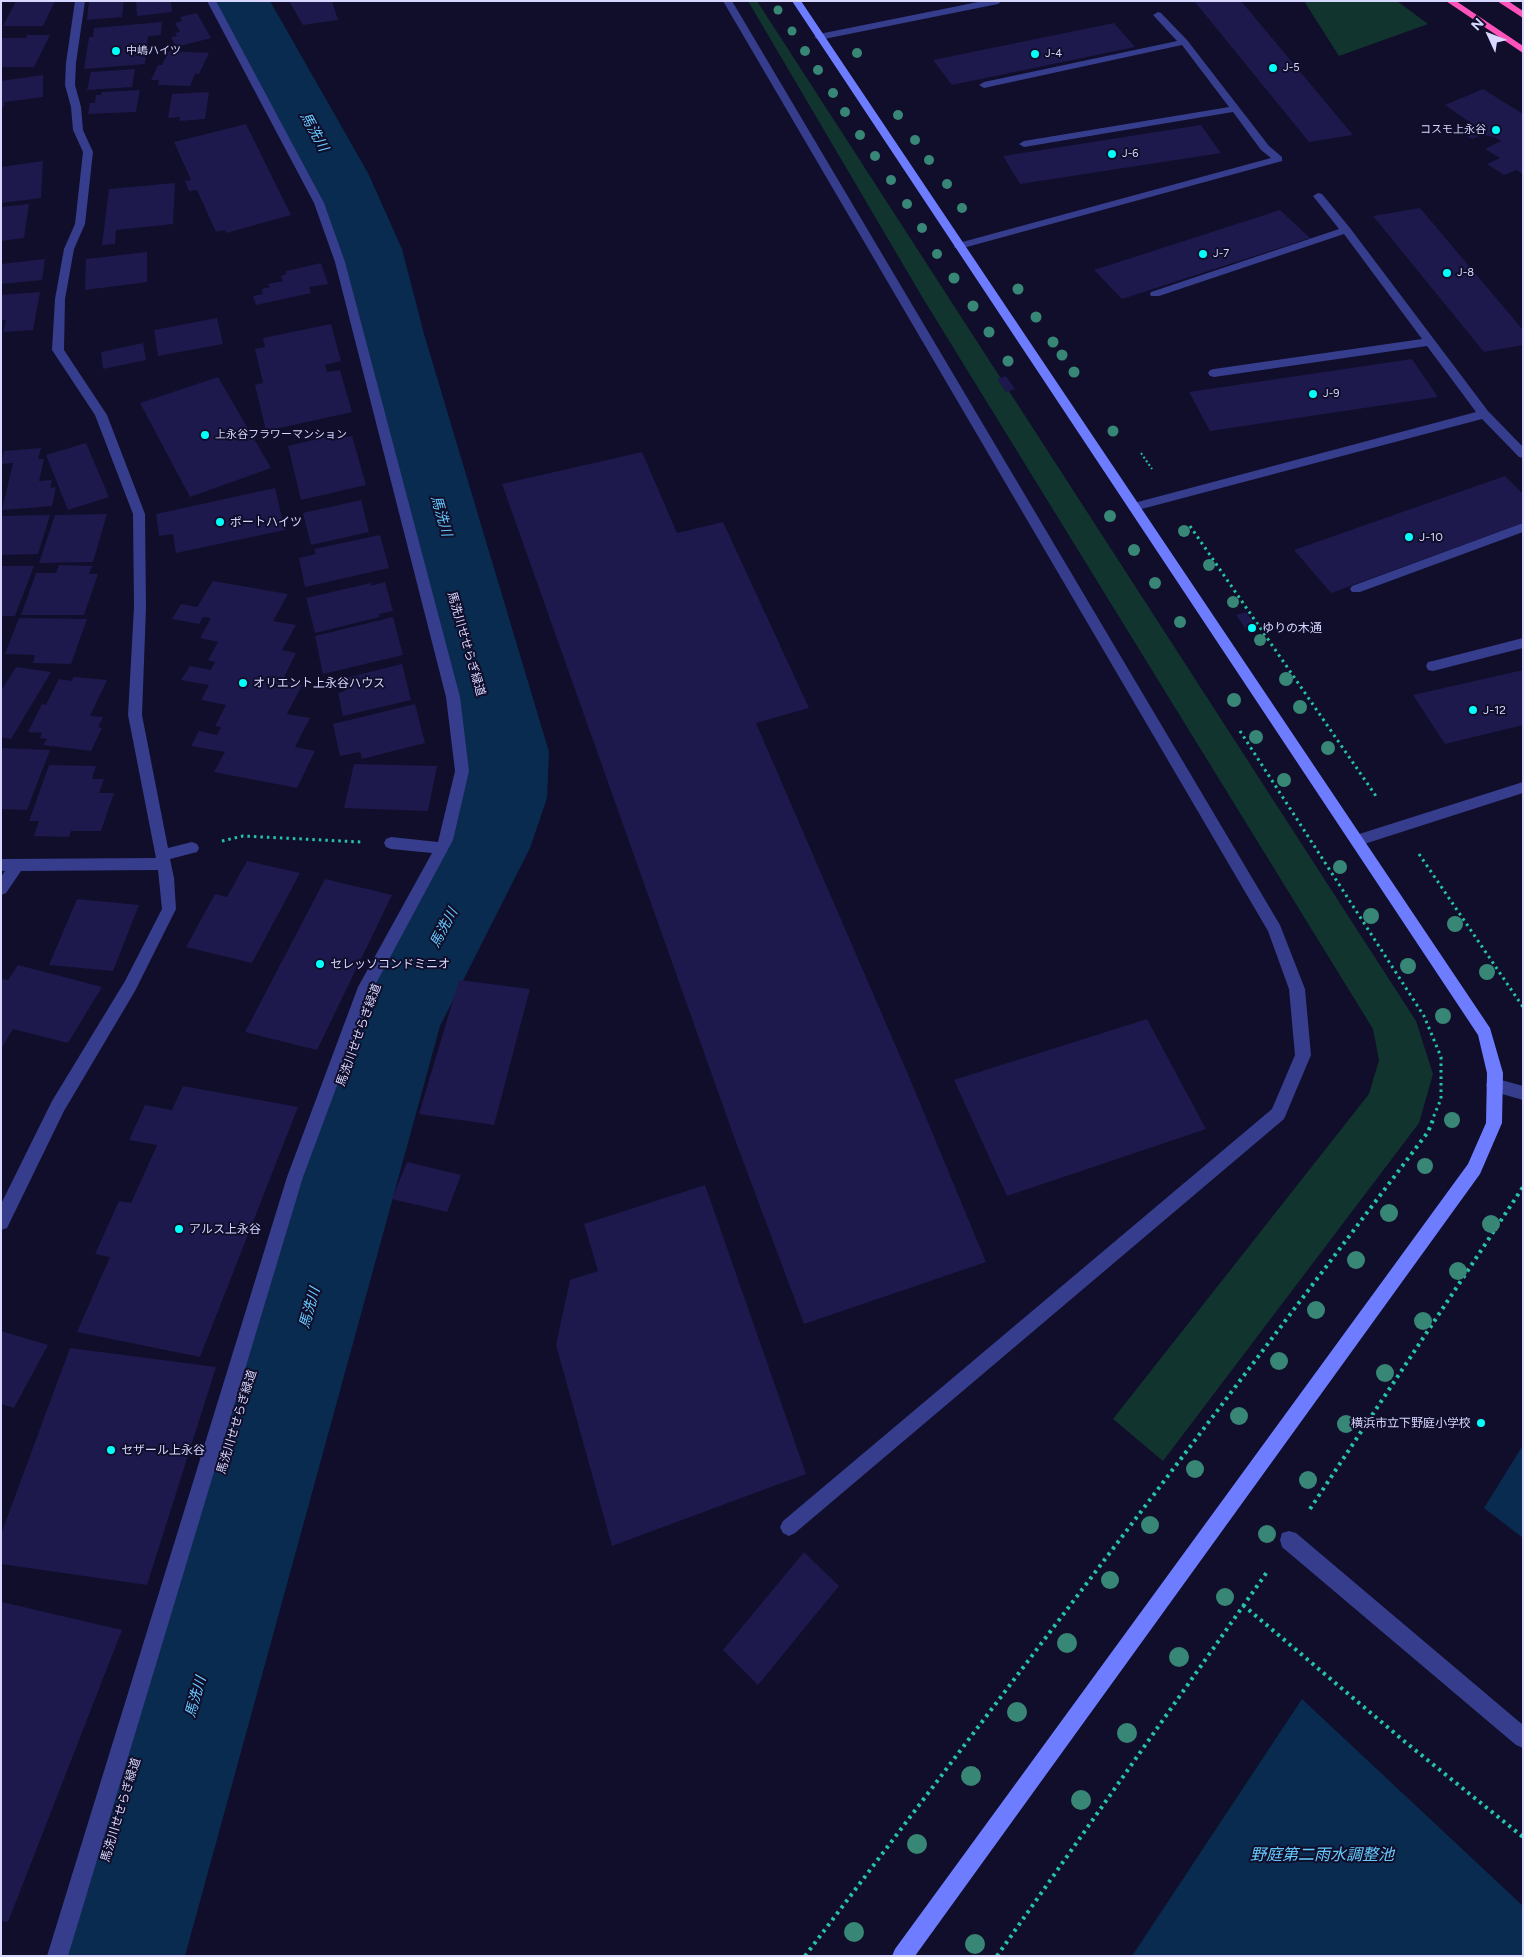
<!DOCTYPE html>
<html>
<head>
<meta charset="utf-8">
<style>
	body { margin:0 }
	#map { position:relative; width:1524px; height:1957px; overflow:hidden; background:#100e2a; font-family:Figtree,sans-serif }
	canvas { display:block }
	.frame { position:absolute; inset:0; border:2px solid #d7d7ff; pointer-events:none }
	.north { position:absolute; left:1464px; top:10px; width:50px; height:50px; -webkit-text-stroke:4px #100e2a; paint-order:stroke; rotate:313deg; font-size:14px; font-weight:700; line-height:20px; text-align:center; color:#d7d7ff }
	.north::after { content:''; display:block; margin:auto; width:18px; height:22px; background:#d7d7ff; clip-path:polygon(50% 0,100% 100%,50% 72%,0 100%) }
</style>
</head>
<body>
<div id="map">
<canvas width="1524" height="1957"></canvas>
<div class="frame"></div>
<div class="north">N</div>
</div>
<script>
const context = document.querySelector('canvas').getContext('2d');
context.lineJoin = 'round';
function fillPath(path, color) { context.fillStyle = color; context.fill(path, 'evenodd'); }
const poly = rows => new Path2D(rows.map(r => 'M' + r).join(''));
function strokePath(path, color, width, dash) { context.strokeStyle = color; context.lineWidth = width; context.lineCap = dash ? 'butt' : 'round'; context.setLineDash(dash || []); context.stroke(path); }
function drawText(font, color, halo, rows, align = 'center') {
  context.font = font + ' Figtree,"Noto Sans JP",sans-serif'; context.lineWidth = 4; context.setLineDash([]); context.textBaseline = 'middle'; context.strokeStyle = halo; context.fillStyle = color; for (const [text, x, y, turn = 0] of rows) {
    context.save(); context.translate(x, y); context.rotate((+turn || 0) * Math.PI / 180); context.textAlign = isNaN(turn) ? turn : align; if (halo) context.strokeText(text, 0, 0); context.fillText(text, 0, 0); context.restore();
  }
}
fillPath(poly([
	[748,1,757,1,1416,1021,1433,1074,1419,1123,1163,1461,1113,1419,1369,1094,1379,1060,1373,1029,924,300],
	[1304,1,1397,1,1428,24,1339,56]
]), '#11342f');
fillPath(poly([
	[1523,1445,1523,1538,1484,1508],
	[1302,1699,1523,1906,1523,1956,1132,1956]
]), '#082b4f');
fillPath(poly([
	[214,1,270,1,368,173,402,249,424,334,549,752,547,798,530,848,440,1026,185,1956,56,1956,347,1021,361,992,445,841,461,798,465,752,356,334,336,249,306,173,214,1]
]), '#082b4f');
fillPath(poly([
	[16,1,55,1,43,26,3,26],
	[89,1,124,1,122,17,87,20],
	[136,1,171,1,172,12,137,16],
	[289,1,332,1,338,20,303,25],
	[1241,1,1353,135,1309,142,1195,2],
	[197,13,211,38,176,47,171,37,177,36,175,33,180,32,175,23,182,21,180,17],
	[162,22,161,35,148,36,145,64,84,69,89,37,93,37,94,28],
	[1114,23,1135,47,952,85,933,60],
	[27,35,50,35,34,67,1,67,1,38,26,38],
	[169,51,209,53,199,74,195,74,190,86,158,85,159,80,151,80,158,65,162,65],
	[135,69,132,87,87,90,91,72],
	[43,75,43,97,4,102,4,107,1,108,1,81],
	[1483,89,1523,114,1523,174,1516,170,1504,175,1487,164,1500,158,1485,149,1501,141,1495,137,1482,135,1472,139,1463,133,1477,127,1445,105],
	[140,90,136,112,88,114,90,103,95,103,96,95,101,95,102,92],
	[209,92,205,119,179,121,180,117,168,118,172,94],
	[246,124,291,215,226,233,225,230,216,232,197,190,189,191,185,181,191,180,174,142],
	[1201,125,1221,153,1020,184,1003,156],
	[43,161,41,198,1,203,1,167],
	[175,183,173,224,116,230,115,244,102,245,109,189],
	[29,204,24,238,1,241,1,207],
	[1420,208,1523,330,1523,345,1484,352,1373,216],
	[1280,210,1310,238,1122,299,1094,270],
	[147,252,147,282,85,290,86,259],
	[45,259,42,280,1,284,1,264],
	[321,263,328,284,309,287,311,293,256,305,253,296,263,294,262,289,270,287,268,284,283,281,281,276,286,274,286,271],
	[40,292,33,330,3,332,6,320,1,320,1,295],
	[217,318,223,344,158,356,154,330],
	[331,324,341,361,325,365,327,372,340,370,352,412,266,431,255,385,263,383,255,349,265,347,263,338],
	[143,343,146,360,103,369,101,352],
	[1412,359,1438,397,1210,431,1189,392],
	[1006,376,1015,389,1006,392,997,379],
	[218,377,271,468,190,497,140,403],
	[335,435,336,439,352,436,366,485,301,500,288,446],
	[86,443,109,497,68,510,46,455],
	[41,448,38,459,44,459,39,481,52,480,50,488,56,487,52,506,2,510,13,463,1,464,4,451],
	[642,452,677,533,723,522,809,708,756,723,910,1079,986,1262,804,1324,733,1134,502,484],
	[1505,476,1523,494,1523,523,1331,593,1294,550],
	[275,488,285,530,176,553,173,534,159,536,156,514],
	[361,500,369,532,311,545,303,513],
	[107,514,93,562,39,563,55,515],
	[50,515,38,554,1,555,1,516],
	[380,535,389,568,305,587,299,558,316,554,314,549],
	[59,565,92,566,89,574,98,574,84,615,21,615,36,573,56,573],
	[1,566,34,566,15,616,1,616],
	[213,581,288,594,273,621,296,625,282,650,296,653,282,681,302,685,287,714,310,718,295,747,315,751,297,788,214,772,225,752,191,746,199,731,217,735,221,727,215,726,226,705,201,700,209,685,181,680,190,666,211,670,215,662,208,660,218,642,200,638,211,618,203,617,199,624,172,619,181,604,197,607],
	[385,582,393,611,379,614,380,617,315,633,306,598,371,583,371,586],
	[1246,612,1258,629,1247,631,1236,615],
	[393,617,403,655,323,674,315,636],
	[19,618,87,619,71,664,33,663,35,655,5,654],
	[402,664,411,700,343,716,338,693,345,691,342,679],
	[16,667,51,672,11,739,1,737,1,691],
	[1523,670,1523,725,1445,744,1413,695],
	[74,677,107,680,90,716,103,717,98,727,102,728,91,751,43,745,47,739,40,738,42,733,28,732,42,704,46,705,59,679,71,681],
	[415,704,425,743,362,759,360,752,340,756,333,724],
	[1,748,50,750,27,810,1,809],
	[354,764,437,766,428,811,344,808],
	[49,765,96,766,92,779,104,779,99,793,114,793,101,831,71,831,69,837,34,836,39,821,29,821],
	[247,861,300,873,252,963,186,947,215,894,227,897],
	[325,879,392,895,317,1050,245,1032],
	[77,899,139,905,113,971,49,965],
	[18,965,102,987,68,1043,13,1029,1,1049,1,979,8,980],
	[459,980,530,989,494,1125,419,1114],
	[1147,1019,1206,1129,1007,1196,954,1080],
	[183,1086,298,1107,200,1357,77,1332,110,1257,95,1254,119,1201,131,1203,157,1145,129,1140,145,1105,172,1110],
	[407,1162,461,1175,447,1212,392,1199],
	[705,1185,806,1474,612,1546,556,1345,570,1280,598,1271,584,1224],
	[1,1331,48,1345,14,1408,1,1404],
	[70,1348,216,1367,147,1585,1,1564,1,1534],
	[804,1552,839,1586,758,1685,723,1650],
	[2,1602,122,1630,8,1922,1,1921]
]), '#1d194c');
strokePath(poly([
	[1141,453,1152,469]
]), '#26c4a7', 2, [2, 2.5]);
strokePath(poly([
	[1190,526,1378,799],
	[1240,731,1424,1016,1441,1057,1441,1099,1433,1118],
	[222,841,243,836,361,842],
	[1419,854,1523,1007]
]), '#26c4a7', 3, [2.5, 4]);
strokePath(poly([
	[1310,1509,1523,1187],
	[1243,1605,1404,1741,1523,1837],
	[805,1956,1428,1132,1434,1117],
	[997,1956,1267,1572]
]), '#26c4a7', 4, [3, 4.5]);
fillPath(poly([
	[723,1,732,1,1280,925,1305,989,1311,1055,1284,1119,795,1533,789,1536,783,1533,780,1527,783,1521,1272,1109,1295,1055,1289,989,1268,931,723,1]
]), '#363d8c');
fillPath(poly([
	[75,1,85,1,76,63,75,85,81,107,83,130,93,152,85,224,74,249,65,299,64,350,107,415,145,514,146,607,142,715,168,848,192,842,197,844,199,848,197,852,170,859,174,878,176,909,135,991,64,1111,7,1228,1,1230,1,1204,52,1101,125,981,162,909,158,870,21,871,6,893,1,895,1,877,5,871,1,871,1,859,156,858,128,715,134,607,133,514,95,415,52,350,55,299,64,249,75,224,83,152,73,130,71,107,65,85,66,63,75,1],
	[207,1,216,1,324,203,345,262,460,697,469,771,453,840,373,989,303,1177,68,1956,47,1956,287,1177,358,987,432,853,391,849,386,847,384,843,386,839,391,837,438,842,455,771,446,697,335,262,314,203,207,1],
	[983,1,1002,1,998,4,819,40,814,37,819,34,983,1],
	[1158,12,1161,13,1187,40,1269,146,1282,157,1282,161,963,248,955,248,954,246,955,244,1271,158,1261,150,1233,112,1024,147,1019,144,1024,141,1229,107,1182,45,984,88,979,85,984,82,1177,41,1153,15,1158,12],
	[1318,193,1322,194,1350,228,1488,411,1523,447,1523,458,1519,457,1482,419,1134,511,1130,510,1128,507,1134,503,1476,412,1427,346,1214,377,1210,376,1208,373,1210,370,1214,369,1422,339,1344,234,1159,296,1151,296,1150,294,1151,292,1339,229,1313,196,1318,193],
	[1523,523,1523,532,1360,592,1352,592,1350,589,1352,586,1523,523],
	[1523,638,1523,648,1433,671,1428,670,1426,666,1428,662,1433,661,1523,638],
	[1523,782,1523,793,1358,846,1353,844,1351,840,1353,836,1523,782],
	[1494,1078,1523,1086,1523,1100,1488,1090,1486,1085,1488,1080,1494,1078],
	[1289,1531,1296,1533,1523,1725,1523,1748,1516,1745,1282,1547,1280,1540,1282,1533,1289,1531]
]), '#363d8c');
fillPath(poly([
	[792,1,801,1,1490,1028,1503,1073,1502,1123,1480,1174,915,1956,892,1956,895,1949,1468,1164,1486,1123,1487,1073,1478,1035,792,1]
]), '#6e7cff');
fillPath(poly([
	[1446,1,1456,1,1523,46,1523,53,1446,1],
	[1497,1,1508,1,1523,11,1523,18,1497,1]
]), '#ff52ba');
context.fillStyle = '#388675';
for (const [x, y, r] of [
	[778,10,4.5],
	[792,31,4.5],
	[805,51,5],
	[857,53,5],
	[818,70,5],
	[833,93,5],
	[845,112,5],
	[898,115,5],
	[860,135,5],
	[915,140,5],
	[875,156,5],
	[929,160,5],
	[891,180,5],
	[947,184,5],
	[907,204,5],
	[962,208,5],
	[922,228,5],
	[937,254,5],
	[954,278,5.5],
	[1018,289,5.5],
	[973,306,5.5],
	[1036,317,5.5],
	[989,332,5.5],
	[1053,342,5.5],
	[1062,355,5.5],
	[1008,361,5.5],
	[1074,372,5.5],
	[1113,431,5.5],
	[1110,516,6],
	[1184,531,6],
	[1134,550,6],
	[1209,565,6],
	[1155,583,6],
	[1233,602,6],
	[1180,622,6],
	[1260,640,6],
	[1286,679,7],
	[1234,700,7],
	[1300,707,7],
	[1256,737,7],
	[1328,748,7],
	[1284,780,7],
	[1340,867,7],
	[1371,916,8],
	[1455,924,8],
	[1408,966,8],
	[1487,972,8],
	[1443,1016,8],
	[1452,1120,8],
	[1425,1166,8],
	[1389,1213,9],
	[1491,1224,9],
	[1356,1260,9],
	[1458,1271,9],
	[1316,1310,9],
	[1423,1321,9],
	[1279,1361,9],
	[1385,1373,9],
	[1239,1416,9],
	[1346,1424,9],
	[1195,1469,9],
	[1308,1480,9],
	[1150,1525,9],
	[1267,1534,9],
	[1110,1580,9],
	[1225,1597,9],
	[1067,1643,10],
	[1179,1657,10],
	[1017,1712,10],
	[1127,1733,10],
	[971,1776,10],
	[1081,1800,10],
	[917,1844,10],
	[854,1932,10],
	[975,1944,10]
]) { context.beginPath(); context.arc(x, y, r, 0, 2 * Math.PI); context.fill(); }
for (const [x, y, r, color] of [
	[116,51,5,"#03fff9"],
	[1035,54,5,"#03fff9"],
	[1273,68,5,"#03fff9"],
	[1496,130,5,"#03fff9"],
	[1112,154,5,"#03fff9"],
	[1203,254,5,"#03fff9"],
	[1447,273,5,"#03fff9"],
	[1313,394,5,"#03fff9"],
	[205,435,5,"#03fff9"],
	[220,522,5,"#03fff9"],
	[1409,537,5,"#03fff9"],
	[1252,628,5,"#03fff9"],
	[243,683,5,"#03fff9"],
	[1473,710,5,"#03fff9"],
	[320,964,5,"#03fff9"],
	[179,1229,5,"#03fff9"],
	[1481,1423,5,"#03fff9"],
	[111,1450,5,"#03fff9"]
]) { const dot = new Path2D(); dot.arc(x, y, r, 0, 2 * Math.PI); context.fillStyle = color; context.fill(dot); strokePath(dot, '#100e2a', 2); }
drawText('11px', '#d7d7ff', '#100e2a', [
	["中嶋ハイツ",126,51],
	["J-4",1045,54],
	["J-5",1283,68],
	["コスモ上永谷",1486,130,"right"],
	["J-6",1122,154],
	["J-7",1213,254],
	["J-8",1457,273],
	["J-9",1323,394],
	["上永谷フラワーマンション",215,435]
], 'left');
drawText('12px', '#d7d7ff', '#100e2a', [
	["ポートハイツ",230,522],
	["J-10",1419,537],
	["ゆりの木通",1262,628],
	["オリエント上永谷ハウス",253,683],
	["J-12",1483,710],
	["セレッソコンドミニオ",330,964],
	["アルス上永谷",189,1229],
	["横浜市立下野庭小学校",1471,1423,"right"],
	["セザール上永谷",121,1450]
], 'left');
drawText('12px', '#d7d7ff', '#100e2a', [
	["馬洗川せせらぎ緑道",466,644,74],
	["馬洗川せせらぎ緑道",359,1035,-70],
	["馬洗川せせらぎ緑道",237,1422,-73],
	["馬洗川せせらぎ緑道",121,1810,-73]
]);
drawText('italic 14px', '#65cbff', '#100e2a', [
	["馬洗川",314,132,61],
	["馬洗川",441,516,74],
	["馬洗川",444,928,-62],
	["馬洗川",310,1308,-74],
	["馬洗川",196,1697,-74]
]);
drawText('italic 16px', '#65cbff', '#100e2a', [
	["野庭第二雨水調整池",1322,1855]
]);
</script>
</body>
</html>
